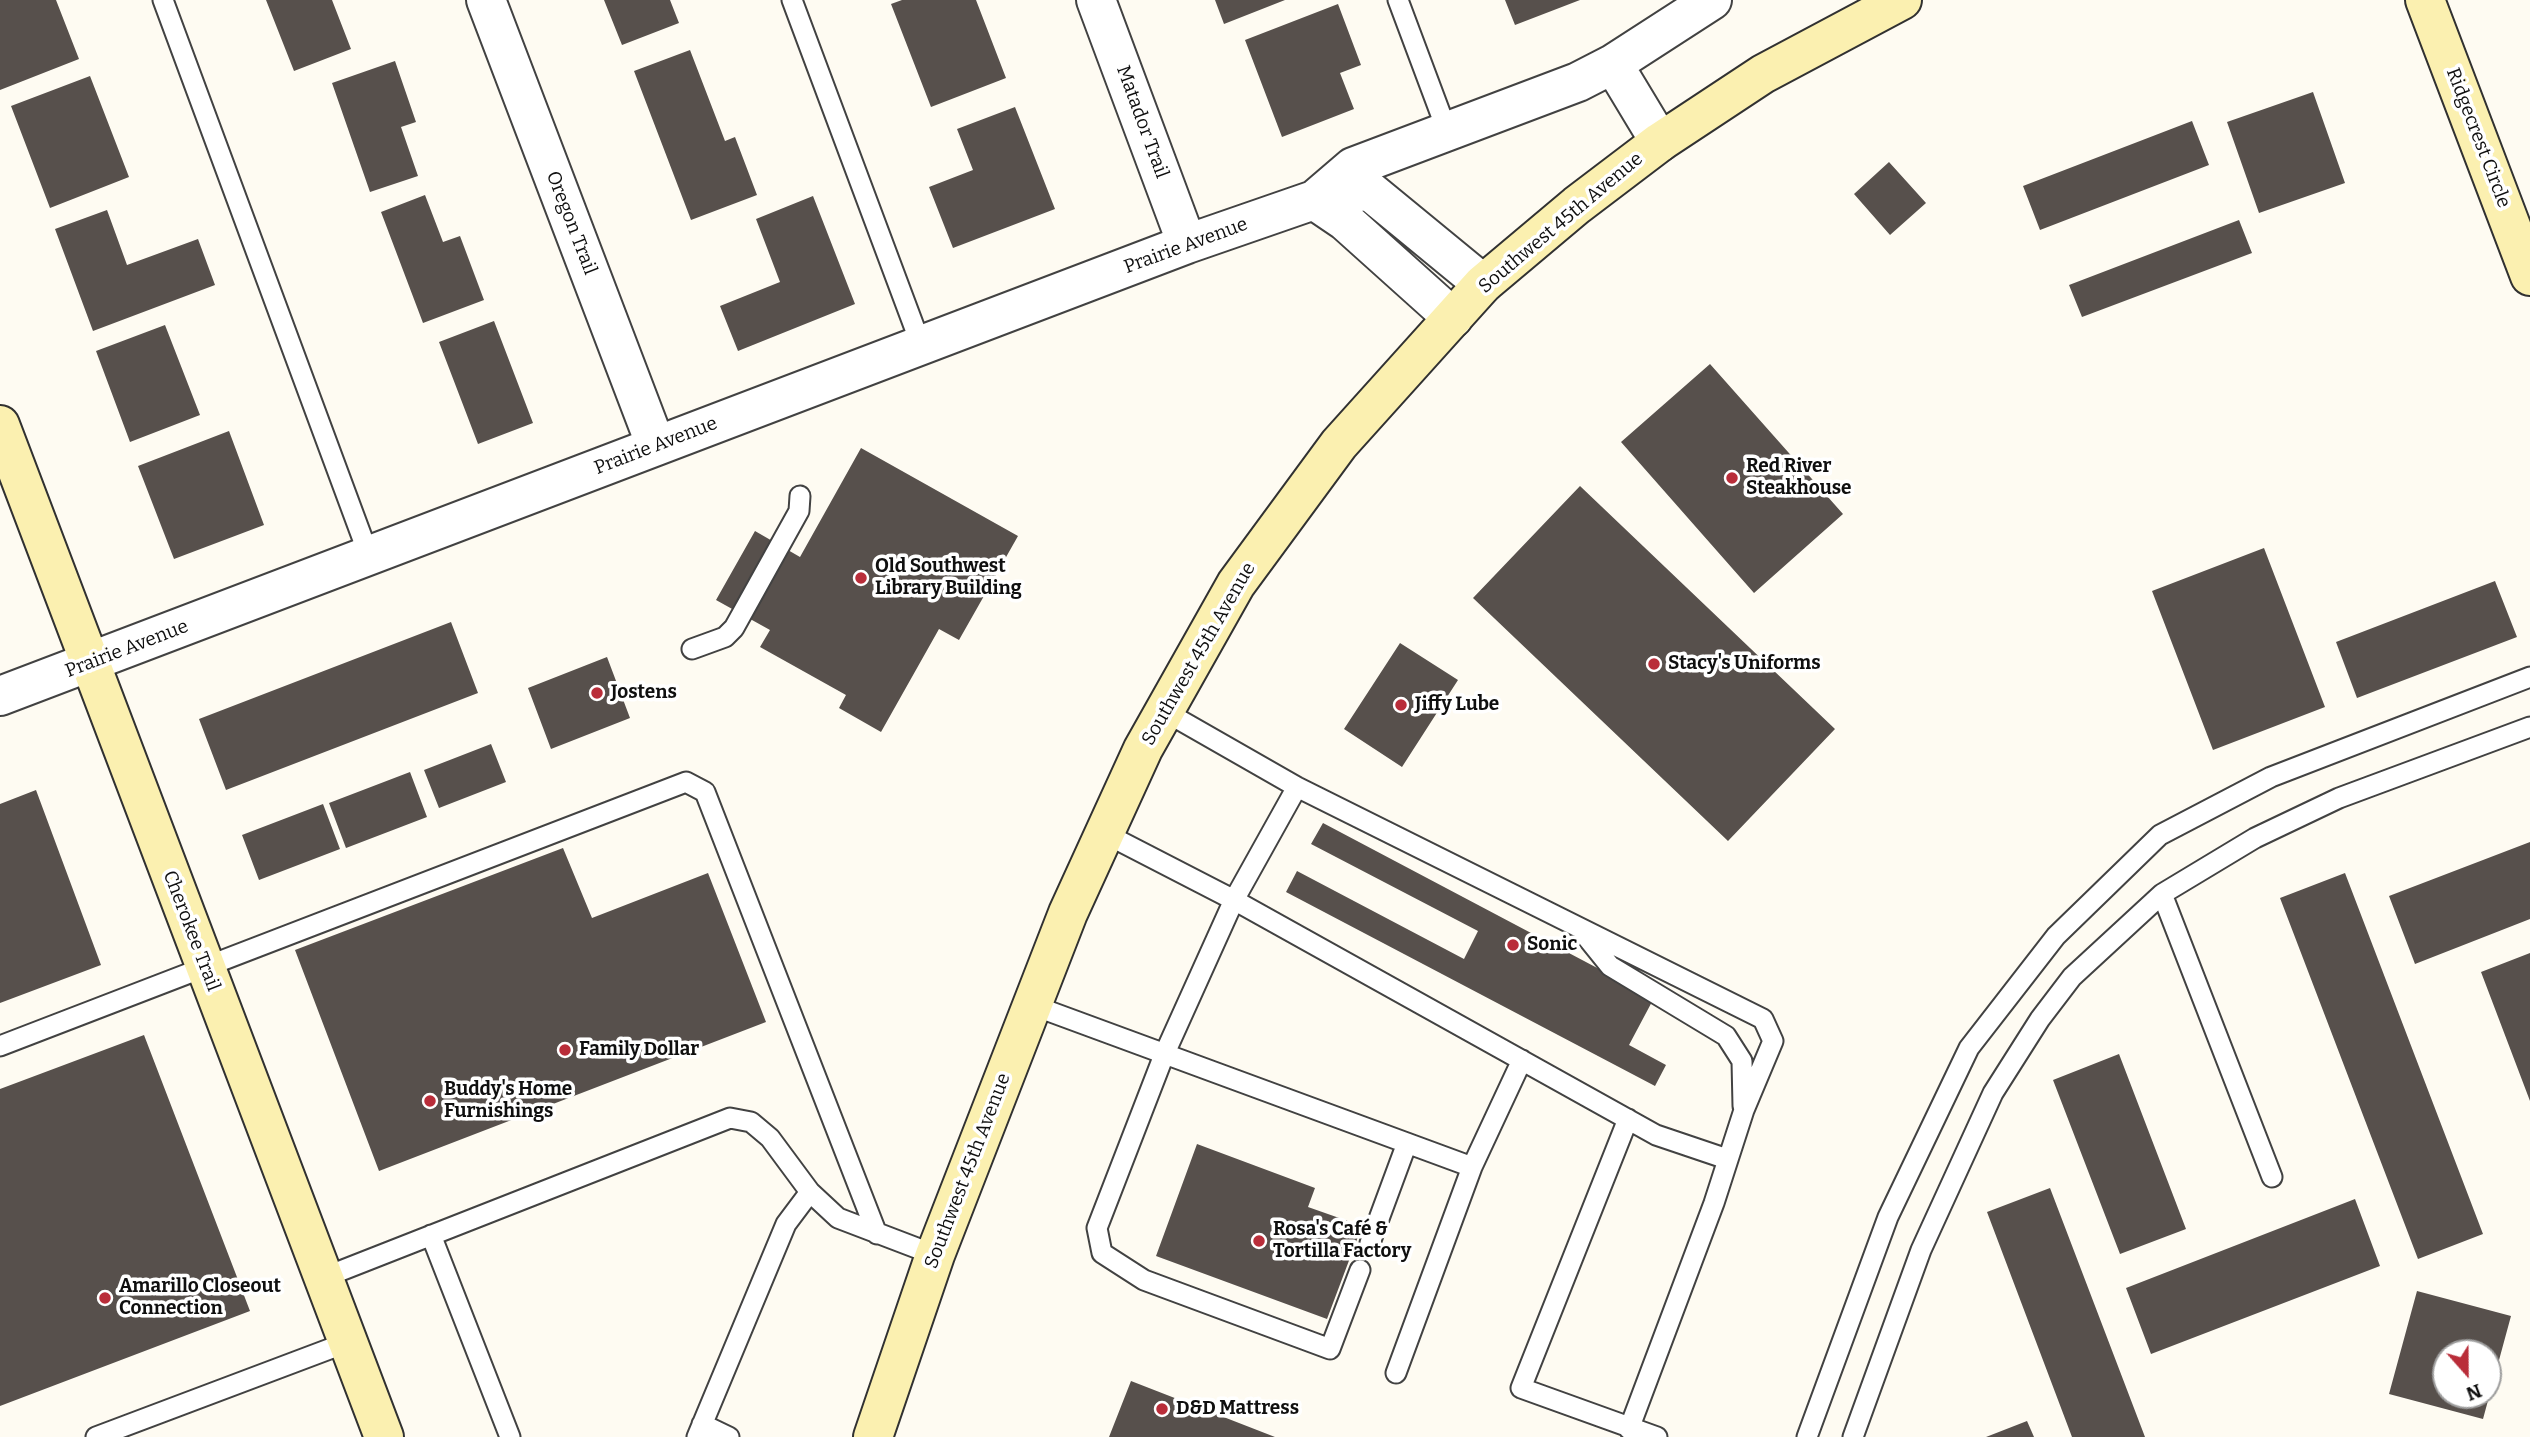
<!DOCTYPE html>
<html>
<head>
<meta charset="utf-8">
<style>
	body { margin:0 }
	#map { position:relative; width:2530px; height:1437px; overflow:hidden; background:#fefbf2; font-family:Bitter,serif }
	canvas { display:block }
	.north { position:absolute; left:2432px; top:1339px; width:70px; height:70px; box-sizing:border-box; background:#fff; border:2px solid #9f9f9f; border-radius:50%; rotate:159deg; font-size:19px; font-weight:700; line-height:28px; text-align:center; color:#0f0f0f }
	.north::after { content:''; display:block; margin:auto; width:24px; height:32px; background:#b92d39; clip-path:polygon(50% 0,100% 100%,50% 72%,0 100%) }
</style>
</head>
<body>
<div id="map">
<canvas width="2530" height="1437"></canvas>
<div class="north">N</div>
</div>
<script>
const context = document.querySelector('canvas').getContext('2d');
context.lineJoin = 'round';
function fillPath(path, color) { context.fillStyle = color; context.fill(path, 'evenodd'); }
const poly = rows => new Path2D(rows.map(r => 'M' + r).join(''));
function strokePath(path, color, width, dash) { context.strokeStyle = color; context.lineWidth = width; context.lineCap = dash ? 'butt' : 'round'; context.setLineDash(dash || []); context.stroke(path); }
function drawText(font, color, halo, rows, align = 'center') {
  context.font = font + ' Bitter,serif'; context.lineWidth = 7; context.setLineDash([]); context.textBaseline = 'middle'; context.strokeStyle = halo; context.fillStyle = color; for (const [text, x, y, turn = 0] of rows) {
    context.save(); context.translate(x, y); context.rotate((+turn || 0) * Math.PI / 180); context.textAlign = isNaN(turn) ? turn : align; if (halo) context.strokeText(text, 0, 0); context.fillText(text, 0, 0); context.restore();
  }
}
fillPath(poly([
	[0,0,56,0,79,59,0,90],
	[266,0,332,0,351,49,294,71],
	[604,0,670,0,679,23,622,45],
	[902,0,976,0,1006,78,931,107,891,4],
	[1215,0,1285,0,1224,24],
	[1505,0,1580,0,1515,25],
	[1338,4,1361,65,1340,73,1354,109,1282,137,1245,40],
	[690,50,725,141,735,137,757,195,691,220,634,71],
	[395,61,416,122,401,127,418,176,370,192,332,83],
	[90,76,129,177,50,208,11,106],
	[2313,92,2345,183,2259,213,2227,122],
	[1015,107,1055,209,953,248,929,187,973,170,957,129],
	[2192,121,2209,165,2040,230,2023,186],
	[1889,162,1926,203,1890,235,1854,194],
	[425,195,443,242,460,236,484,300,423,323,381,212],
	[813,196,855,304,738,351,720,306,780,282,756,219],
	[107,210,127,265,198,239,215,285,93,331,55,229],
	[2239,220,2252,253,2082,317,2069,285],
	[494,321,533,423,478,444,439,342],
	[165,325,200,415,130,442,96,351],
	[1710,364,1843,514,1754,593,1621,442],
	[229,431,264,525,174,559,138,466],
	[861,448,1018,536,959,640,939,629,881,732,839,708,846,695,760,647,770,630,716,600,755,531,800,557],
	[1580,486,1835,729,1728,841,1473,598],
	[2264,548,2325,707,2213,750,2152,591],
	[2495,581,2517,637,2357,698,2336,642],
	[451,622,478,693,226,790,199,719],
	[1400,643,1458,680,1402,767,1344,729],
	[607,657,630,718,551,749,528,688],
	[491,744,506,782,439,808,424,770],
	[410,772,427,817,346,848,329,803],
	[36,790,101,965,0,1003,0,804],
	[323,804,340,849,259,880,242,835],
	[1323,823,1654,998,1629,1045,1666,1065,1655,1086,1286,892,1297,871,1464,959,1478,931,1311,844],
	[2530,842,2530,919,2415,964,2389,896],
	[563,848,592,918,708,873,766,1022,379,1171,295,950],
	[2345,873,2483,1234,2418,1259,2280,898],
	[2530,953,2530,1101,2481,972],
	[144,1035,250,1311,0,1406,0,1089],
	[2119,1054,2186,1229,2120,1254,2053,1080],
	[1197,1144,1315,1188,1308,1207,1362,1226,1327,1319,1156,1256],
	[2050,1188,2145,1437,2072,1437,1987,1212],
	[2355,1199,2380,1266,2151,1354,2126,1288],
	[2417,1291,2511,1316,2483,1419,2389,1394],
	[2446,1353,2488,1353,2488,1395,2446,1395],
	[1131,1381,1275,1437,1109,1437],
	[2027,1421,2034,1437,1986,1437]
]), '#57504c');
const lane = poly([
	[163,0,369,556],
	[792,0,921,345],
	[1398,0,1447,131],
	[692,649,725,637,734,628,799,511,800,496],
	[1164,711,1297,787,1763,1019,1773,1041,1744,1110,1714,1203,1629,1429],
	[1297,787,1234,900,1164,1055,1097,1228,1102,1253,1144,1280,1330,1349,1360,1270],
	[1104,833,1234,900,1656,1135,1727,1159],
	[2162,894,2255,838,2339,798,2530,727],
	[1585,935,1610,966,1726,1036,1742,1061,1743,1106],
	[1032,1005,1472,1167],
	[0,1046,686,782,705,792,877,1234],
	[1628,1119,1521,1388,1657,1437],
	[431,1235,510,1437],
	[1370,1243,1407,1143],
	[325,1277,730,1118,751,1122,770,1138,810,1192,838,1218,935,1255],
	[1396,1373,1472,1167,1522,1060],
	[702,1424,729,1437],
	[96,1437,348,1342],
	[697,1437,786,1224,810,1192],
	[1807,1437,1888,1217,1969,1048,2056,936,2160,835,2271,777,2530,677],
	[1853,1437,1921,1250,1993,1093,2040,1019,2072,977,2162,894,2272,1177]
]);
const street = poly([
	[486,0,656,446],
	[1096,0,1187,244],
	[1613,64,1660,142],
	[1318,197,1353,167,1578,82,1613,64,1712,0],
	[1314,200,1345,221,1453,318],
	[0,696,1187,244,1314,200,1351,191,1371,192,1483,284]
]);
const secondary = poly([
	[2425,0,2530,276],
	[0,425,384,1437],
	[873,1437,935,1255,1068,913,1143,749,1236,584,1339,444,1483,284,1577,205,1660,142,1763,74,1902,0]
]);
strokePath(lane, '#424242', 23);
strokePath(street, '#424242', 42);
strokePath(secondary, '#313131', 42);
strokePath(lane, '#fff', 19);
strokePath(street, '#fff', 38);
strokePath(secondary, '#fbf0b0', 38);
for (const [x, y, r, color] of [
	[1732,478,7,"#b92d39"],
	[861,578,7,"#b92d39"],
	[1654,664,7,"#b92d39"],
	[597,693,7,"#b92d39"],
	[1401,705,7,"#b92d39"],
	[1513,945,7,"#b92d39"],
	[565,1050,7,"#b92d39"],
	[430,1101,7,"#b92d39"],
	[1259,1241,7,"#b92d39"],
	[105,1298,7,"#b92d39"],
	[1162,1409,7,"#b92d39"]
]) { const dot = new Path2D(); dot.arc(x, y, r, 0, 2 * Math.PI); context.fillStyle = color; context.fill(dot); strokePath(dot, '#fff', 2.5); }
drawText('19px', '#0f0f0f', '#fff', [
	["Matador Trail",1142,122,70],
	["Ridgecrest Circle",2478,138,69],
	["Oregon Trail",571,223,69],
	["Southwest 45th Avenue",1561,223,-40],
	["Prairie Avenue",1186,246,-20],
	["Prairie Avenue",656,446,-21],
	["Prairie Avenue",127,649,-21],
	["Southwest 45th Avenue",1199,654,-60],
	["Cherokee Trail",191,931,69],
	["Southwest 45th Avenue",968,1171,-69]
]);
drawText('bold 19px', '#0f0f0f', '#fff', [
	["Red River",1746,467],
	["Steakhouse",1746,489],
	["Old Southwest",875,567],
	["Library Building",875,589],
	["Stacy's Uniforms",1668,664],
	["Jostens",611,693],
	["Jiffy Lube",1415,705],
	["Sonic",1527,945],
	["Family Dollar",579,1050],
	["Buddy's Home",444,1090],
	["Furnishings",444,1112],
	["Rosa's Café &",1273,1230],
	["Tortilla Factory",1273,1252],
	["Amarillo Closeout",119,1287],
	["Connection",119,1309],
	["D&D Mattress",1176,1409]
], 'left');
</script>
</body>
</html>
